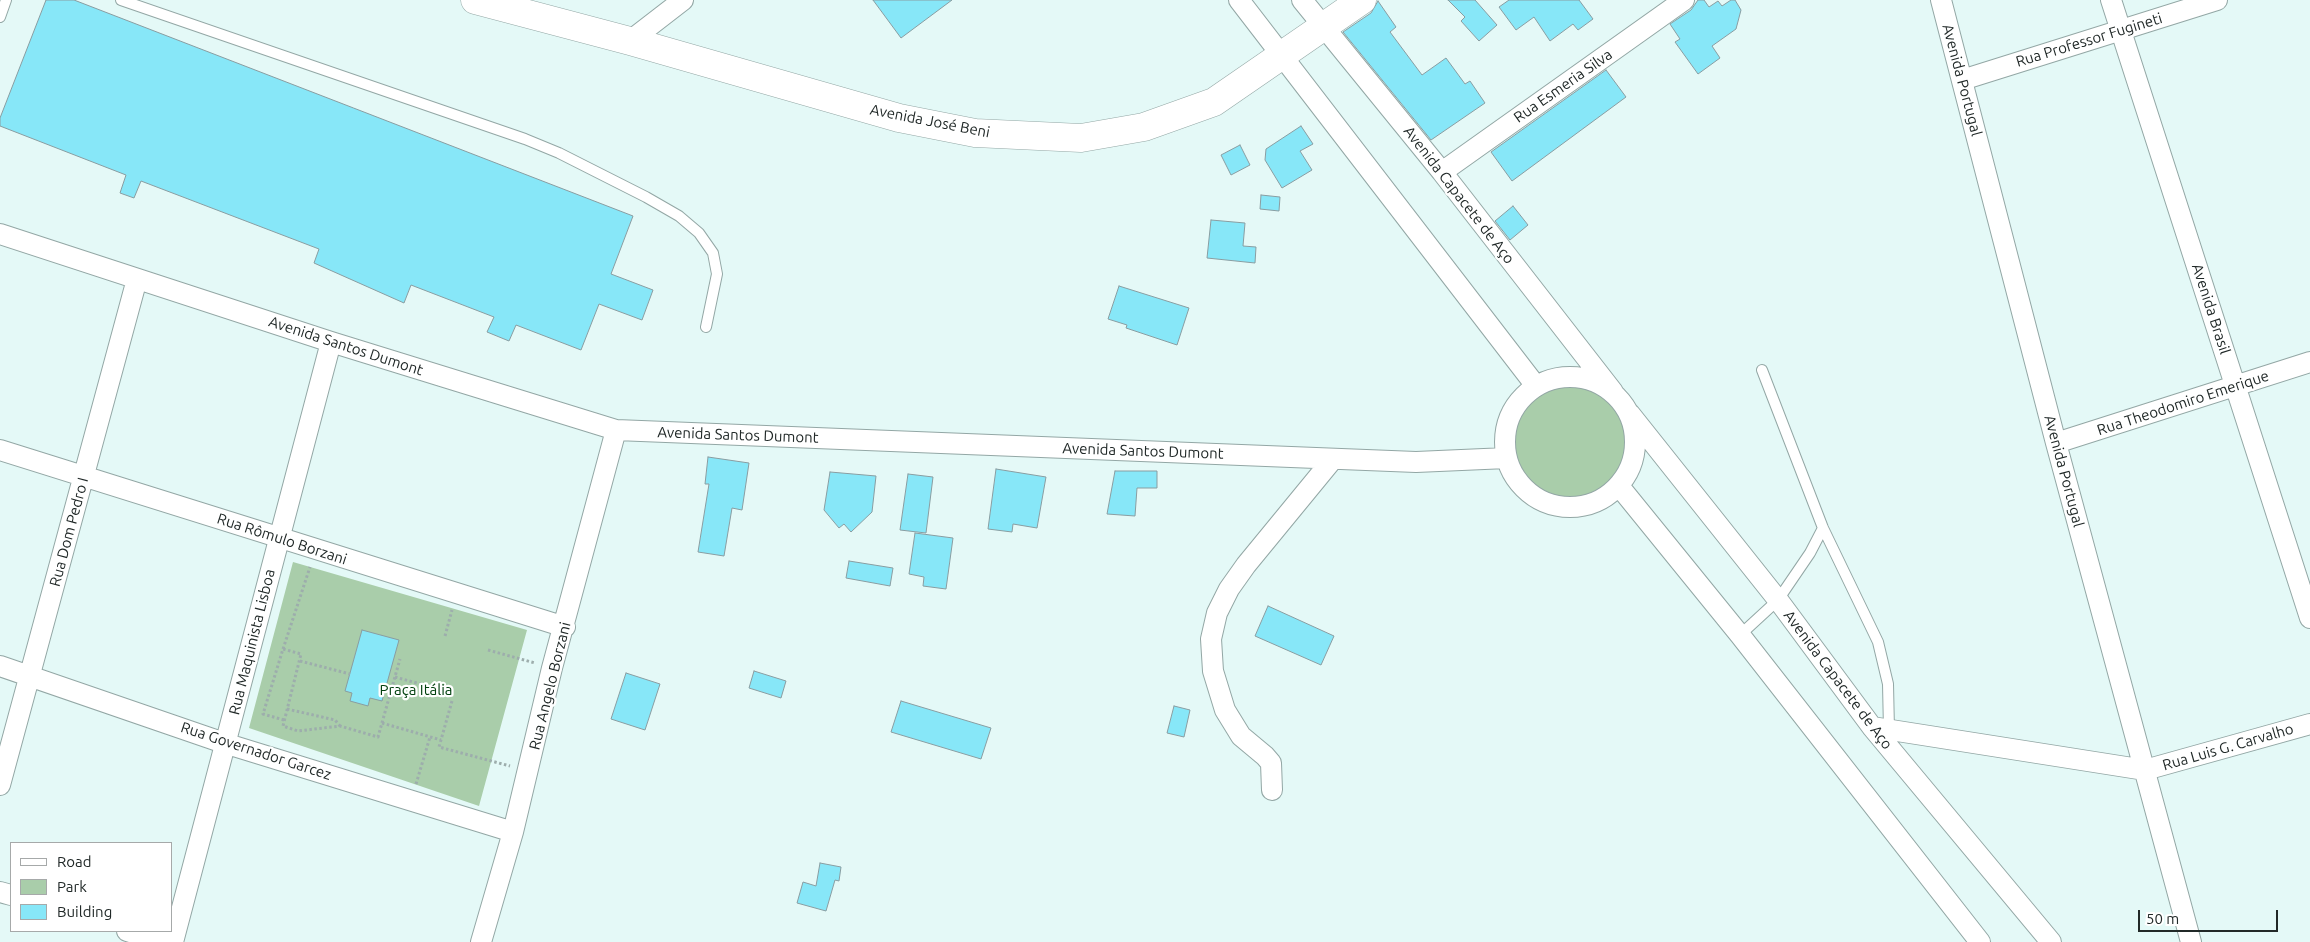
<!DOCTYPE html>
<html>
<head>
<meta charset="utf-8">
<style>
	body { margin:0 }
	#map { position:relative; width:2310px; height:942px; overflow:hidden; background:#e4f9f7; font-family:Ubuntu,sans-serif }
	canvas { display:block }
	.legend { position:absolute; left:10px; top:842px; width:162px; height:90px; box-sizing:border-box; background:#fff; border:1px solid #a6a9a9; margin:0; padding:6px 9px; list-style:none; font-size:15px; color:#212928 }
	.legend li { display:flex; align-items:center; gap:10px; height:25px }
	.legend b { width:25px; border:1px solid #a6a9a9 }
	.scale { position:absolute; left:2138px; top:910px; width:140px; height:22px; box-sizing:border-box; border:2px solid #212928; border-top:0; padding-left:6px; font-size:15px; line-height:18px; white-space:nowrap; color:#212928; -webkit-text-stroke:4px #fff; paint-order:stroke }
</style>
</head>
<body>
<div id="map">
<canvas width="2310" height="942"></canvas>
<ul class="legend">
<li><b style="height:6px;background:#fff"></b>Road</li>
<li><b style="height:14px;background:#a9cdaa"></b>Park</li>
<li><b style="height:14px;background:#87e7f8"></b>Building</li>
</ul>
<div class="scale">50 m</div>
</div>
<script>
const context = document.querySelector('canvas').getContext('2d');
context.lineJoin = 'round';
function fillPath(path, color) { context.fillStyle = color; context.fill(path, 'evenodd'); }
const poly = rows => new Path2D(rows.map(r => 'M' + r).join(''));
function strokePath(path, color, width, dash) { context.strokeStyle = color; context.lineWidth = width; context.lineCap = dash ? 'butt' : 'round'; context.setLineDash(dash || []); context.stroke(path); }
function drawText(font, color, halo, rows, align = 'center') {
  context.font = font + ' Ubuntu,sans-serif'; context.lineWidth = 4.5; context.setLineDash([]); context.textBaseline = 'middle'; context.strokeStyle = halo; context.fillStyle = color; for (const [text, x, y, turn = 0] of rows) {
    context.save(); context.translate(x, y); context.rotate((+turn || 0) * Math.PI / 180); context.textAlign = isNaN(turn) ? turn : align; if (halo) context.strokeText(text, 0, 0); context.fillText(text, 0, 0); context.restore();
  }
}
fillPath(poly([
	'1513 441a57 57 0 1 1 114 0a57 57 0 1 1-114 0Z',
	[293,562,527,630,479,806,249,728]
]), '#a9cdaa');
const building = poly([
	[46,0,74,0,633,216,611,274,653,290,642,320,599,304,581,350,516,325,509,341,487,332,494,317,411,285,404,303,314,263,319,249,141,181,134,198,120,193,126,175,0,126,0,118,46,0],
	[873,0,952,0,901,38,873,0],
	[1448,0,1475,0,1497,25,1479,41,1461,21,1465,17,1448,0],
	[1509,0,1579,0,1593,19,1578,30,1573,24,1550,41,1534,17,1516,30,1499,7,1509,0],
	[1698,0,1704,0,1709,7,1718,1,1722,6,1731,0,1735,0,1741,10,1736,29,1712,46,1720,58,1698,74,1675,42,1680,39,1670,24,1691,10,1698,0],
	[1378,1,1396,27,1390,32,1422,75,1446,58,1465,84,1470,81,1485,103,1431,140,1343,32,1371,13,1378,1],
	[1606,70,1626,97,1512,181,1491,152,1606,70],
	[1301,126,1313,144,1300,151,1312,170,1282,188,1265,160,1266,149,1301,126],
	[1240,145,1250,165,1231,175,1221,155,1240,145],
	[1261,195,1280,197,1279,211,1260,209,1261,195],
	[1513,206,1528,225,1510,240,1495,221,1513,206],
	[1211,220,1245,223,1243,246,1256,247,1255,263,1207,258,1211,220],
	[1119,286,1189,308,1177,345,1126,328,1127,325,1108,319,1119,286],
	[708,457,749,463,742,510,732,508,724,556,698,552,709,484,705,484,708,457],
	[996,469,1046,477,1037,528,1013,524,1012,532,988,529,996,469],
	[1115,471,1157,471,1157,488,1137,488,1135,516,1107,514,1115,471],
	[830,472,876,476,872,512,851,532,844,524,839,528,824,510,830,472],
	[908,474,933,477,926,533,900,530,908,474],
	[915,533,953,538,946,589,923,586,924,577,909,574,915,533],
	[849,561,893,568,890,586,846,578,849,561],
	[1268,606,1334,636,1321,665,1255,636,1268,606],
	[362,630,399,640,382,701,370,698,368,706,350,701,352,693,345,691,362,630],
	[754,671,786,681,781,698,749,688,754,671],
	[626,673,660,684,645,730,611,719,626,673],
	[901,701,991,728,981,759,891,732,901,701],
	[1174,706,1190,710,1184,737,1167,733,1174,706],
	[820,863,841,867,839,881,835,880,826,911,797,903,803,882,816,886,820,863]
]);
fillPath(building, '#87e7f8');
strokePath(building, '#899da1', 1);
const service = poly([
	[121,0,525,139,559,153,646,197,679,216,699,233,713,253,717,274,706,327],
	[0,17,6,0],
	[1762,370,1823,528,1878,642,1888,684,1889,730],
	[1740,635,1778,600,1810,553,1823,528]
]);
const minor = poly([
	[1239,0,1536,386],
	[1302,0,1442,172,1613,392],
	[1941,0,2056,443,2191,942],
	[2111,0,2310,618],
	[630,41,683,0],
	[1962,80,2217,0],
	[1442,172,1684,0],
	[0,234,331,342,616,430,1416,462,1507,458],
	'1505 442a65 65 0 1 1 130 0a65 65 0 1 1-130 0Z',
	[1630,414,1778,600,1872,727,2051,942],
	[2056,443,2310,362],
	[0,450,565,627],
	[1619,486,1740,635,1980,942],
	[0,666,224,743,513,832],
	[1872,727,2145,770,2310,724],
	[0,785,137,279],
	[1272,790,1271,763,1265,756,1241,736,1225,710,1213,671,1211,639,1217,613,1229,589,1246,565,1333,459],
	[0,892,11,895],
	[127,931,164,942],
	[173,942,331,342],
	[481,942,513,832,552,668,616,430]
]);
const secondary = poly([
	[475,0,630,41,899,118,975,133,1081,138,1144,127,1214,102,1362,0]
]);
strokePath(service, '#93a7a5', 12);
strokePath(minor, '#93a7a5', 22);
strokePath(secondary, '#93a7a5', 29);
strokePath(poly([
	[445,636,452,610],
	[283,649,310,567],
	[488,650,535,663],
	[300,661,350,674],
	[395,677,424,685],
	[452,701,439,747,510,766],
	[287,709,335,720,340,726],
	[284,720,263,714,283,649,301,654,283,726,298,731,340,726,378,737,400,659],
	[382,723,441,740],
	[416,784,430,737]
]), '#9dadac', 3, [2.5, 2.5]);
strokePath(service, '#fff', 10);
strokePath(minor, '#fff', 20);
strokePath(secondary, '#fff', 28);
drawText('15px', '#212928', '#fff', [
	["Rua Professor Fugineti",2089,40,-17],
	["Avenida Portugal",1962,80,75],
	["Rua Esmeria Silva",1563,86,-35],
	["Avenida José Beni",930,121,11],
	["Avenida Capacete de Aço",1459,195,52],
	["Avenida Brasil",2211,309,72],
	["Avenida Santos Dumont",346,346,18],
	["Rua Theodomiro Emerique",2183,403,-18],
	["Avenida Santos Dumont",738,435,2],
	["Avenida Santos Dumont",1143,451,2],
	["Avenida Portugal",2064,471,75],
	["Rua Dom Pedro I",69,532,-75],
	["Rua Rômulo Borzani",282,539,18],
	["Rua Maquinista Lisboa",252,642,-76],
	["Avenida Capacete de Aço",1838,680,53],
	["Rua Angelo Borzani",550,686,-76],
	["Rua Luis G. Carvalho",2228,747,-16],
	["Rua Governador Garcez",256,751,18]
]);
drawText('15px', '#01400e', '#fff', [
	["Praça Itália",416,690]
]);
</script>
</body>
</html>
